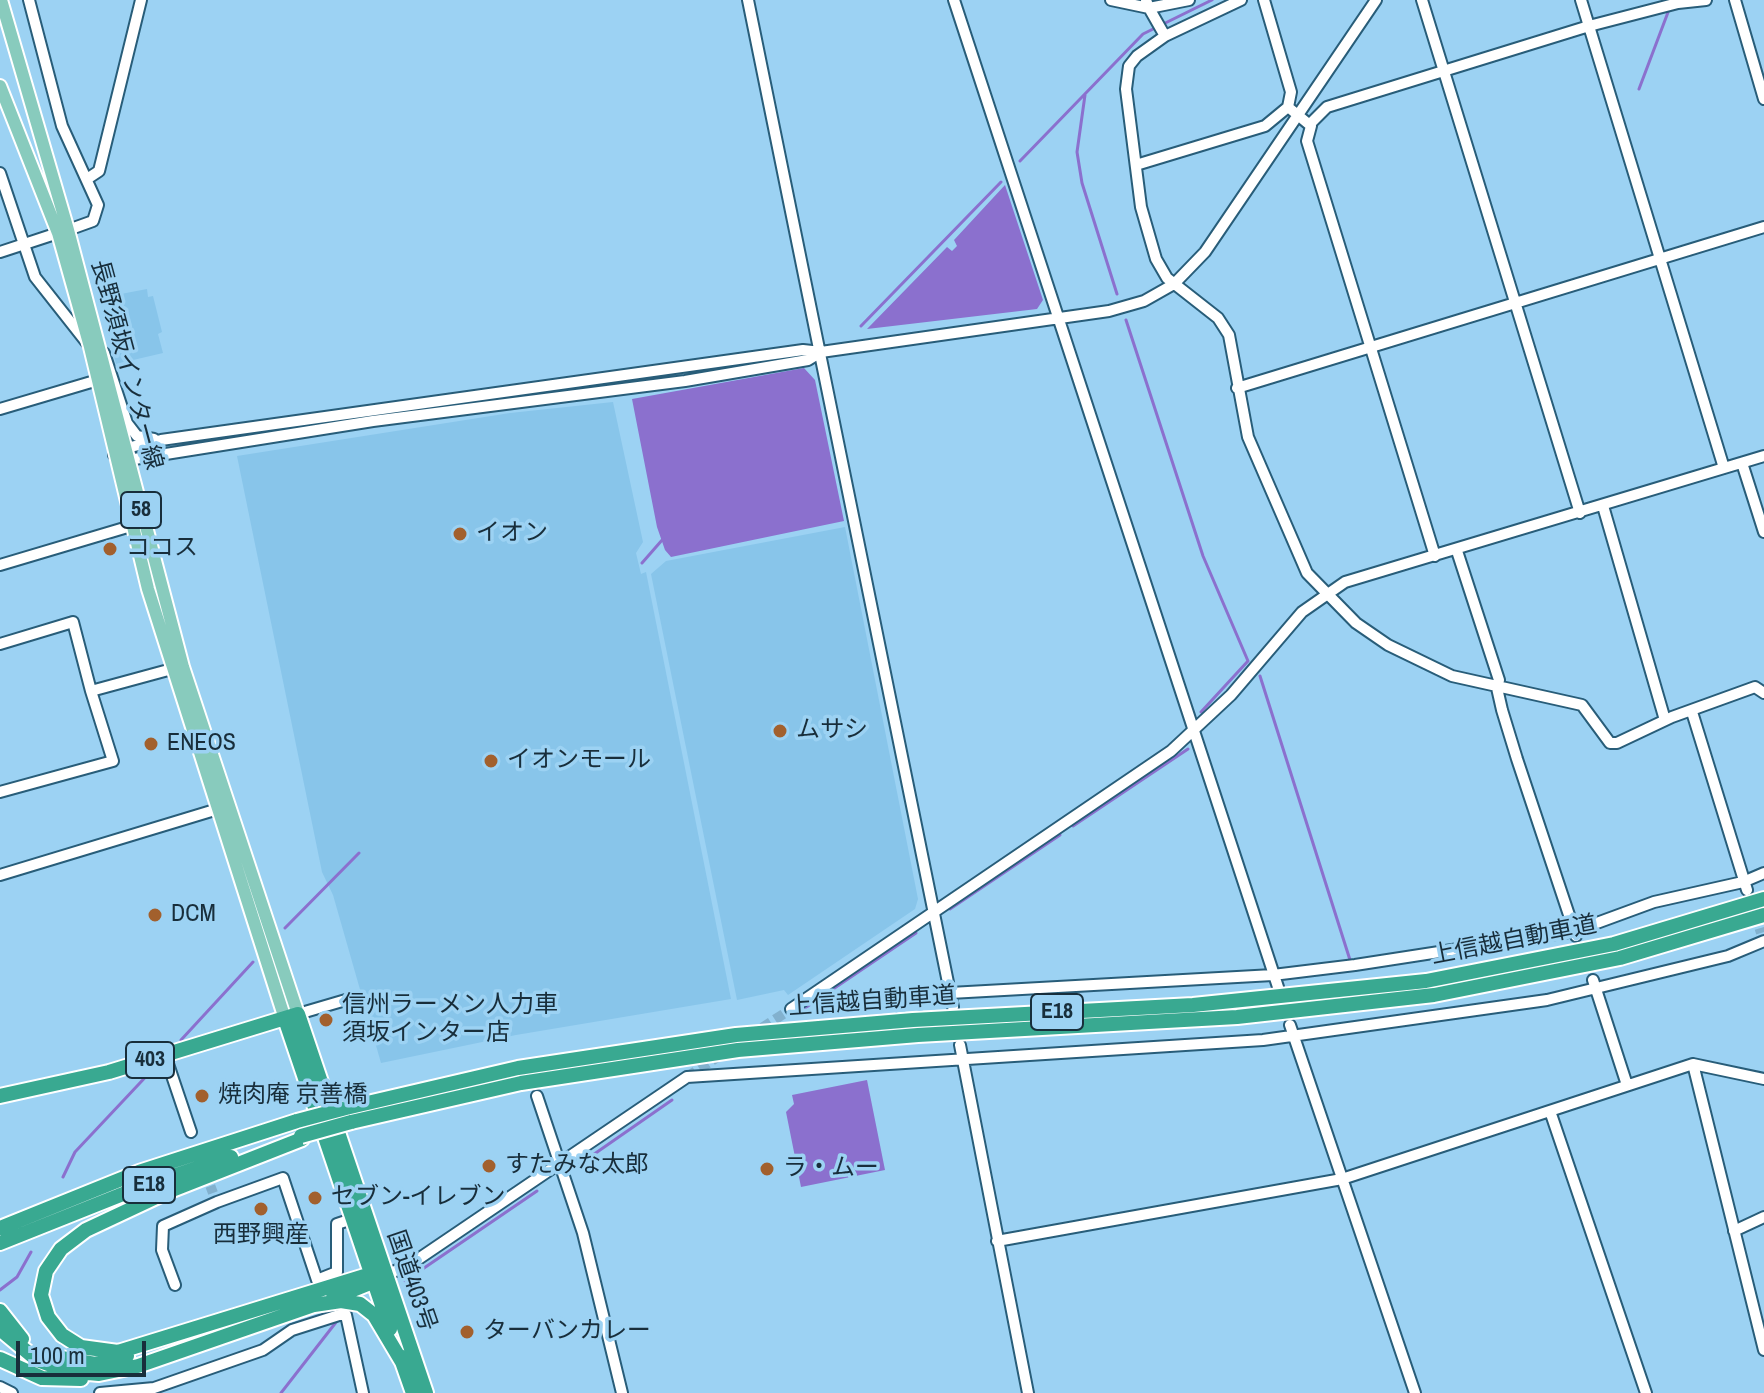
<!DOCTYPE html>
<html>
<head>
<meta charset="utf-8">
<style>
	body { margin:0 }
	#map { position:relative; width:1764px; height:1393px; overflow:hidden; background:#9cd2f3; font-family:"Archivo Narrow",sans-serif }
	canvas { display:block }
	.scale { position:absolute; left:16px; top:1341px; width:130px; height:36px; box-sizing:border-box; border:4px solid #182e3b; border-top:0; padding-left:10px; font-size:24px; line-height:28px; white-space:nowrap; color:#182e3b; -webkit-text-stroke:6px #9cd2f3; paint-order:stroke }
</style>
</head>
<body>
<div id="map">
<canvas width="1764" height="1393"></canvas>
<div class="scale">100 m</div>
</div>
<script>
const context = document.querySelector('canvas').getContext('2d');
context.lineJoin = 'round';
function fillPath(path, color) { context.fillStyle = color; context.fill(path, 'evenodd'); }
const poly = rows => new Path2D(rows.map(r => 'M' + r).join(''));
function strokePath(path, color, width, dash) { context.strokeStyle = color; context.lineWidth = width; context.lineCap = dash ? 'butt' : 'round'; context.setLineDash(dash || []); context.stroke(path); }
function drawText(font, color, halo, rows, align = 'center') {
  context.font = font + ' "Archivo Narrow","Noto Sans JP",sans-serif'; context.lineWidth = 7; context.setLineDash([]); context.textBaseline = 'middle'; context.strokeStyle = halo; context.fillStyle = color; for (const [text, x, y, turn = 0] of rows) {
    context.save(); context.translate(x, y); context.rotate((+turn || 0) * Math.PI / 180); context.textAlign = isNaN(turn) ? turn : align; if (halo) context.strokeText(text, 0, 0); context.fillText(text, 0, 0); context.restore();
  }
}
fillPath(poly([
	[147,289,148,297,153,296,162,332,158,334,163,353,116,364,100,298],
	[613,402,643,542,636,553,641,574,646,572,731,999,516,1035,381,1063,333,895,322,872,237,456,510,413],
	[845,527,918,899,915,909,788,995,784,990,737,1000,651,574,666,561]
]), '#88c5ea');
fillPath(poly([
	[1005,185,1043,300,1037,309,867,329,947,247,952,251,957,246,954,240],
	[804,368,815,380,844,521,671,557,665,550,657,527,632,399],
	[867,1080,885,1170,801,1187,786,1112,794,1104,792,1095]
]), '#8b70ce');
strokePath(poly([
	[1639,89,1670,7],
	[1085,95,1077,152,1082,183,1117,294],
	[1020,161,1143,34,1212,0],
	[1126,320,1203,556,1248,661,1201,712],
	[861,326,1001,182],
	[642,563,663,539],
	[1260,676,1350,960],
	[1073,826,1188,749],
	[950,909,1060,835],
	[285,928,359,853],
	[799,1012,916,933],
	[181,1040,253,962],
	[577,1166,672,1100],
	[63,1177,75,1152,154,1068],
	[405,1281,537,1191],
	[0,1290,17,1277,31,1252],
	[281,1393,337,1321]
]), '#8b70ce', 3);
strokePath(poly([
	[1755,914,1761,933],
	[687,1077,791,1009],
	[205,1172,213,1193]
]), '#82b1ce', 10, [10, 5]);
const minor = poly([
	[29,0,62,126,98,205,93,221,68,230],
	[748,0,953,1007],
	[954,0,1278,987],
	[1111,0,1149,8,1146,0],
	[1241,0,1165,36,1137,56,1129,66,1126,89,1141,207,1156,259,1167,278,1218,318,1229,335,1248,437,1307,573,1356,623,1388,645,1452,676,1582,705,1610,743,1617,743,1672,717,1755,687,1764,693],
	[1264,0,1291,92,1288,107,1311,126,1307,141,1435,556],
	[1422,0,1580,513],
	[1581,0,1724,468],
	[1735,0,1764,99],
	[1165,36,1149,8,1189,0],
	[1310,124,1327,107,1589,26,1678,3,1706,0],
	[1136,165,1265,126,1288,107],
	[0,173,35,277,87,343],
	[87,179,99,171,141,0],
	[0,252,58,233],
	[803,350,821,352,808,360,685,381,373,421,128,460,114,455,126,448,161,440,803,350],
	[821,352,1109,311,1144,301,1174,284,1205,252,1376,0],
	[104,353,127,423,137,436,154,439],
	[1237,388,1764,227],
	[0,409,98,380],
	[1742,463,1764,532],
	[1603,506,1665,720],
	[1457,551,1499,680,1497,688,1502,710,1517,759,1576,936],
	[0,565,131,526],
	[0,644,73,622,91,691],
	[1692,712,1747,890],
	[0,792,113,761,91,691,172,669],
	[0,875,218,809],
	[1593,980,1627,1085],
	[950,993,1273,975,1355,965,1575,931,1654,902,1743,882,1764,873],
	[791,1009,1171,751,1231,695,1302,612,1345,582,1764,456],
	[298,1014,356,997],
	[1290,1025,1415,1393],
	[960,1045,1028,1393],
	[165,1055,191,1132],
	[1693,1064,1764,1350],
	[537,1096,583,1233,622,1393],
	[1550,1111,1646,1393],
	[1734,1231,1764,1217],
	[997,1241,1342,1179,1693,1064,1764,1079],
	[386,1275,411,1264,687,1077,1263,1040,1547,1000,1728,956,1764,941],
	[175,1285,162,1250,163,1226,217,1202,283,1178,317,1280,337,1272,337,1224,352,1219],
	[0,1387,12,1393],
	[100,1393,154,1388,263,1350,292,1330,339,1315,346,1315,363,1393]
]);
const major = poly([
	[1,0,68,230,183,667,298,1014],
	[0,86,58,233,90,347,148,589,285,1019]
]);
const highway = poly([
	[285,1019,390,1329],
	[0,1096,109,1072,298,1014,426,1393],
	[346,1108,518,1068,736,1035,913,1020,1193,1005,1426,981,1614,944,1764,899],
	[351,1122,521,1083,738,1050,918,1035,1237,1017,1434,995,1620,958,1764,915],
	[302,1139,167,1192,86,1230,61,1249,46,1271,41,1295,48,1317,62,1335,81,1347,118,1352,371,1274,386,1275],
	[0,1228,139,1172,297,1121],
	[0,1243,143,1186,231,1157],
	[333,1298,380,1279],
	[0,1311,22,1339],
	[0,1329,37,1360,67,1371,99,1374,138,1366,314,1305,341,1301,360,1304,374,1315,402,1362],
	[50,1356,95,1364,127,1356],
	[400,1356,413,1393],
	[0,1359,42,1378,81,1379]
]);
strokePath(minor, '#285d79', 14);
strokePath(major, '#fff', 16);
strokePath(highway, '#fff', 18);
strokePath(minor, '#fff', 10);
strokePath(major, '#88cbbd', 12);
strokePath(highway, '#39a991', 14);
const highwayBridge = poly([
	[297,1121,346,1108],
	[301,1136,351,1122]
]);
strokePath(highwayBridge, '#fff', 18, []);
strokePath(highwayBridge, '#39a991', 14);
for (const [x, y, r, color] of [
	[460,534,8,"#a2602d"],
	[110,549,8,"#a2602d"],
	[780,731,8,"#a2602d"],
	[151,744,8,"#a2602d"],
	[491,761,8,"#a2602d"],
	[155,915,8,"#a2602d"],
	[326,1020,8,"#a2602d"],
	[202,1096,8,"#a2602d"],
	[489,1166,8,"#a2602d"],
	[767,1169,8,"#a2602d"],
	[315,1198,8,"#a2602d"],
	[261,1209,8,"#a2602d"],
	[467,1332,8,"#a2602d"]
]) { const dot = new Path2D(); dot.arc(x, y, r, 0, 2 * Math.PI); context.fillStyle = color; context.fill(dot); strokePath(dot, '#9cd2f3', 3); }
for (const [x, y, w] of [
	[141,510,40],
	[1057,1012,52],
	[150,1060,48],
	[149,1185,52]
]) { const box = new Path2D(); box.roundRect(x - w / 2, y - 18, w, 36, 6); context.fillStyle = '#9cd2f3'; context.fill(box); strokePath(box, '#182e3b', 2); }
drawText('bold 22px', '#182e3b', null, [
	["58",141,510],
	["E18",1057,1012],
	["403",150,1060],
	["E18",149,1185]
]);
drawText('24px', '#182e3b', '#9cd2f3', [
	["長野須坂インター線",126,365,75],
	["上信越自動車道",1514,941,-11],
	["上信越自動車道",872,1002,-4],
	["国道403号",411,1281,71]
]);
drawText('24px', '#182e3b', '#9cd2f3', [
	["イオン",476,534],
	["ココス",126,549],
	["ムサシ",796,731],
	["ENEOS",167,744],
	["イオンモール",507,761],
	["DCM",171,915],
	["信州ラーメン人力車",342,1006],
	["須坂インター店",342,1034],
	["焼肉庵 京善橋",218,1096],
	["すたみな太郎",505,1166],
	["ラ・ムー",783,1169],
	["セブン-イレブン",331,1198],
	["西野興産",261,1236,"center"],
	["ターバンカレー",483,1332]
], 'left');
</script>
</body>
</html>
